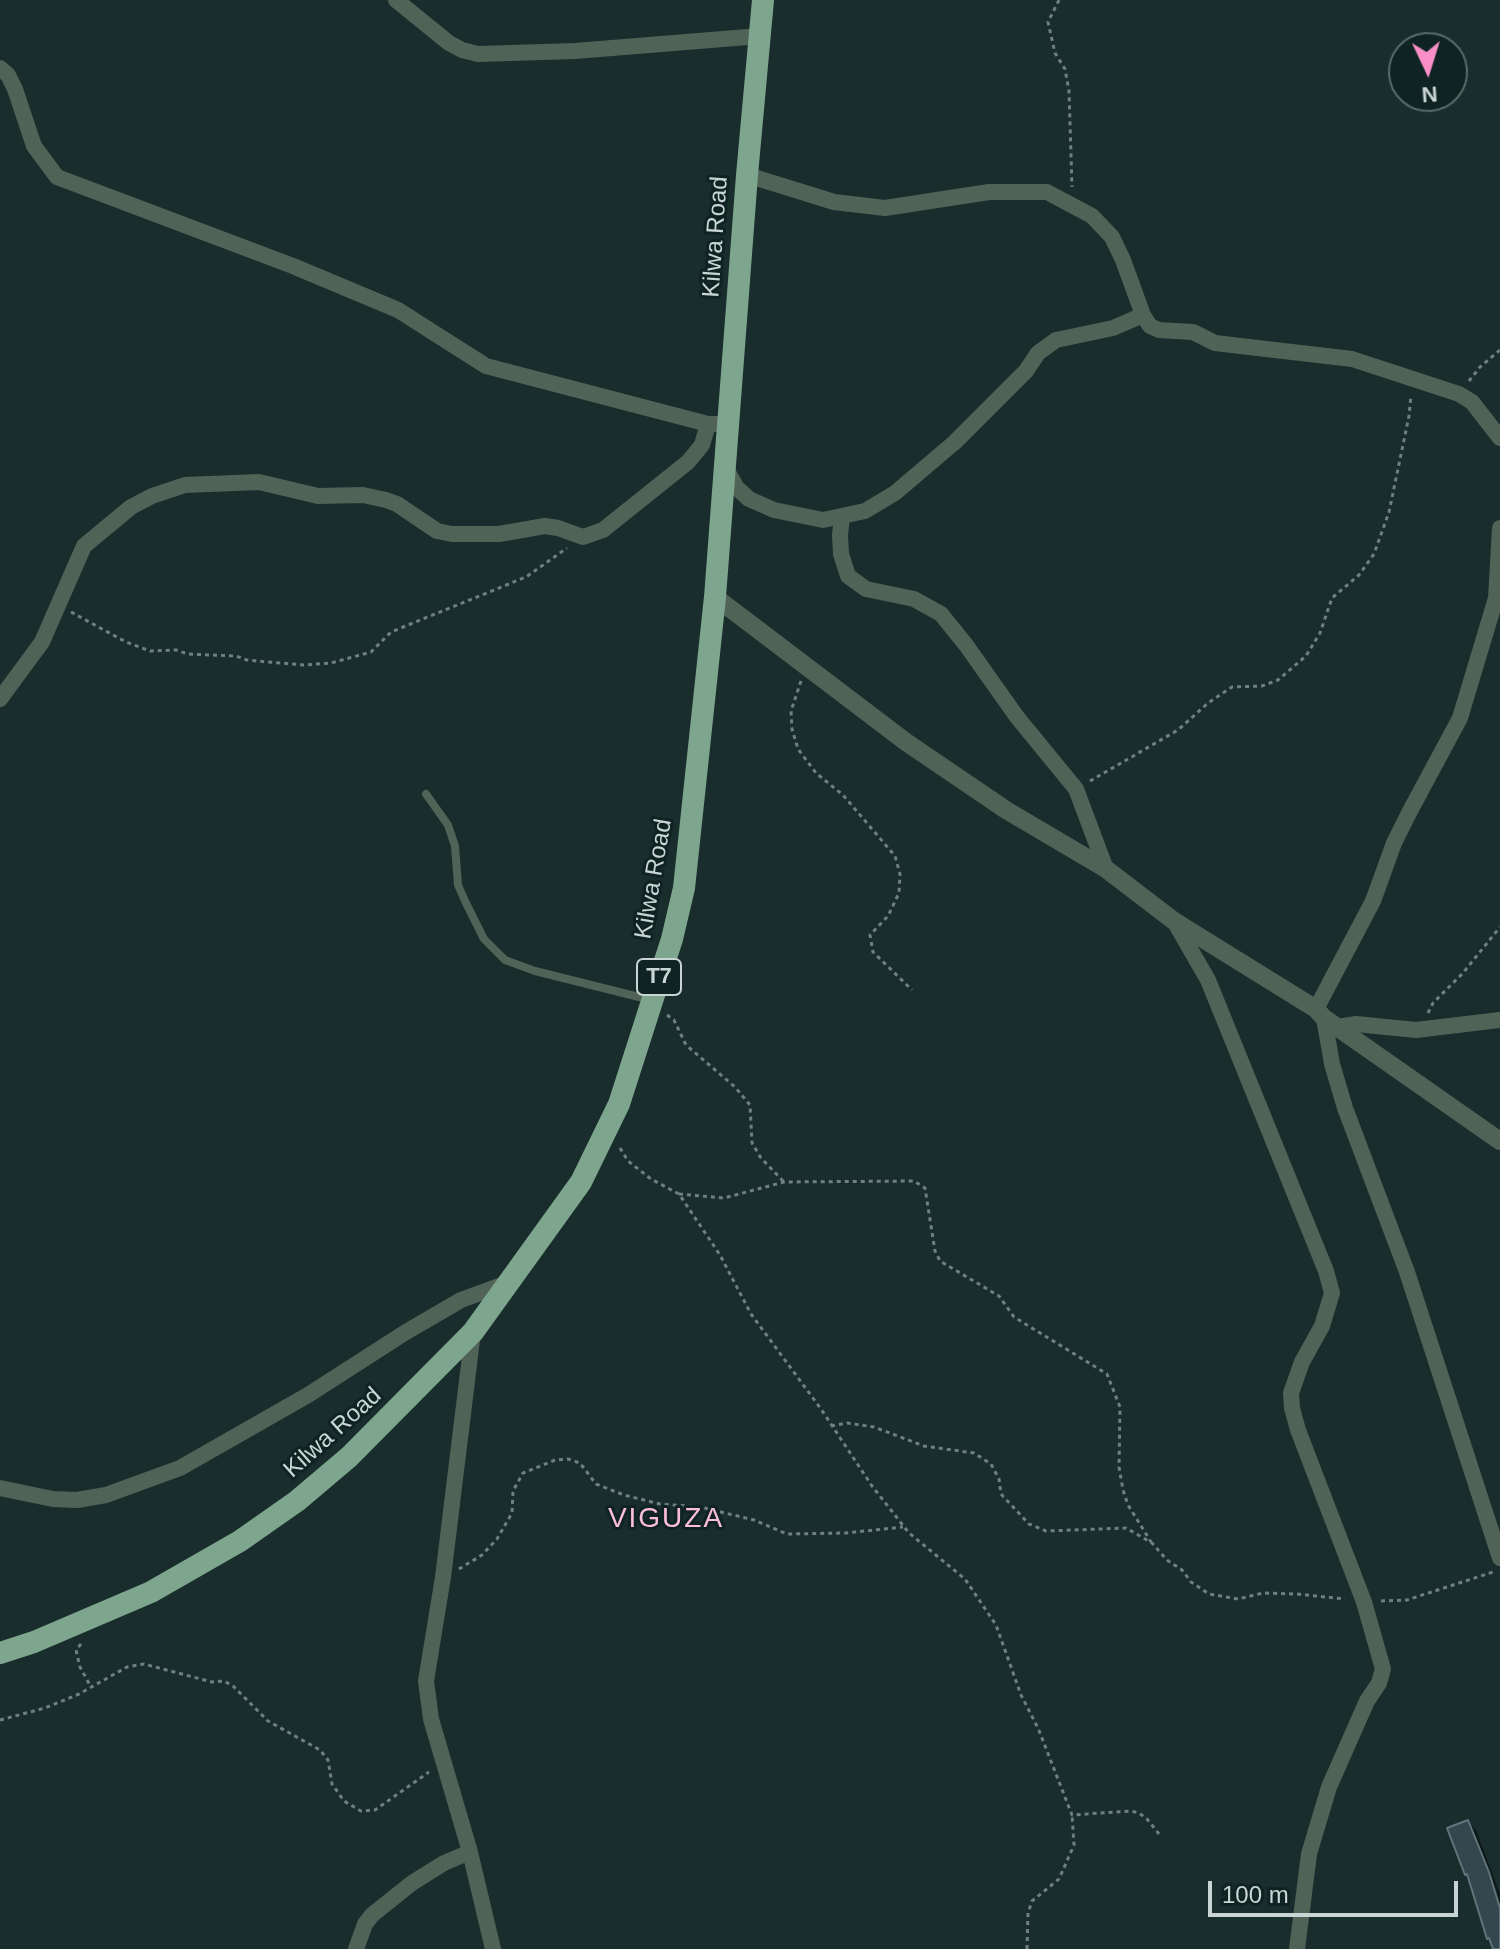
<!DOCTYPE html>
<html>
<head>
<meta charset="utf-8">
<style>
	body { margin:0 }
	#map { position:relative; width:1500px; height:1949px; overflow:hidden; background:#192d2c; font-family:Arial,sans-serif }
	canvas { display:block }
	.north { position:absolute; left:1388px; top:32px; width:80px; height:80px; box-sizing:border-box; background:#0f2422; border:2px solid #596b69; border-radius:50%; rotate:176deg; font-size:22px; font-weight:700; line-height:32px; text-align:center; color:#c9d5d4 }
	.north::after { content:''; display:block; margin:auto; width:28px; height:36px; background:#fa8fc8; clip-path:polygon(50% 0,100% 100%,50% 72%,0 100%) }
	.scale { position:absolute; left:1208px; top:1881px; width:250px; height:36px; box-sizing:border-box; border:4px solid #c9d5d4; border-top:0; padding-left:10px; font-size:24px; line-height:28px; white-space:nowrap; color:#c9d5d4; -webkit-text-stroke:6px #0f2422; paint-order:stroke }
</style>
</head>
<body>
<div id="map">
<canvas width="1500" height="1949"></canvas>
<div class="north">N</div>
<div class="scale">100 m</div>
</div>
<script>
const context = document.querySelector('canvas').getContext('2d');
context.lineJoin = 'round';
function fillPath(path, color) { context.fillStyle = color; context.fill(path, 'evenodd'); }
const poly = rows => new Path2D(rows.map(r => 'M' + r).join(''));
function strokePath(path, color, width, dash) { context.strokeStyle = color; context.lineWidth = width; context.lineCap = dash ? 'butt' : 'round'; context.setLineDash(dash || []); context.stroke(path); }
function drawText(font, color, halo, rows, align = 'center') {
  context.font = font + ' Arial,sans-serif'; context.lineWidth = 6; context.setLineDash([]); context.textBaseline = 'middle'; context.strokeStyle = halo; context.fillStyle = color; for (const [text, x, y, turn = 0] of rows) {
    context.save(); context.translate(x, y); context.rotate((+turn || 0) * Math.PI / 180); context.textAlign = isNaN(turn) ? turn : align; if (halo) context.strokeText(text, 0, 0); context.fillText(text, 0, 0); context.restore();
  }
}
fillPath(poly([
	[1468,1822,1476,1830,1500,1894,1500,1949,1495,1949,1488,1938,1470,1878,1466,1874]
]), '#0007');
const building = poly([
	[1468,1820,1489,1872,1500,1908,1500,1949,1493,1949,1489,1938,1487,1939,1467,1874,1465,1875,1447,1828,1468,1820]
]);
fillPath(building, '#34474e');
strokePath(building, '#5f747b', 2);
strokePath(poly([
	[1059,0,1048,22,1055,53,1065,69,1069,91,1072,187],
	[1469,381,1480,367,1500,350],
	[71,612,126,642,150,651,176,650,188,654,236,656,247,660,268,662,304,665,331,663,371,652,391,632,526,577,567,548],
	[801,681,791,711,792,729,798,749,816,773,843,795,895,856,900,874,899,893,888,916,870,935,873,952,912,990],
	[1090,781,1178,730,1208,703,1232,687,1262,686,1278,680,1306,656,1320,633,1332,598,1359,575,1374,554,1389,512,1409,416,1411,395],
	[1428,1013,1433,1003,1463,973,1500,927],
	[667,1015,674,1020,686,1045,735,1087,750,1105,752,1143,761,1158,784,1182],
	[620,1148,628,1161,651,1179,679,1194,720,1255,751,1314,821,1409,872,1486,909,1533,965,1579,996,1625,1021,1695,1038,1728,1072,1815,1131,1811,1139,1813,1147,1819,1159,1834],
	[679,1194,724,1198,784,1182,914,1181,925,1188,935,1251,940,1261,999,1296,1014,1317,1107,1374,1120,1407,1119,1467,1123,1490,1128,1505,1151,1542],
	[831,1426,847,1423,874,1427,924,1446,974,1453,991,1464,999,1479,1001,1494,1029,1524,1046,1531,1126,1528,1152,1543,1167,1560,1182,1570,1191,1582,1209,1594,1238,1599,1263,1593,1297,1594,1345,1599],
	[459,1569,482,1555,497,1539,512,1513,513,1491,523,1473,555,1460,568,1459,580,1463,596,1484,624,1495,660,1504,700,1507,754,1520,787,1534,846,1533,903,1527],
	[1381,1601,1407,1600,1493,1572],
	[81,1644,76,1650,80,1667,91,1687],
	[0,1720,45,1708,79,1694,127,1667,144,1664,212,1682,224,1681,233,1686,268,1721,320,1750,328,1760,332,1784,344,1801,361,1811,375,1810,429,1772],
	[1027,1949,1028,1913,1032,1901,1059,1879,1074,1845,1072,1815]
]), '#70807f', 3, [4, 4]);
strokePath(poly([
	[426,794,448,825,455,846,458,885,465,901,484,939,505,960,535,971,651,1000]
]), '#516257', 8);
strokePath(poly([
	[396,0,449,43,462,50,478,54,575,51,760,36],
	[0,68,8,75,15,89,34,146,57,177,293,266,398,310,486,366,708,424,717,424],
	[747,175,834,202,885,208,989,192,1047,192,1092,216,1112,237,1123,260,1143,315,1150,326,1159,330,1193,332,1215,343,1352,359,1459,394,1472,402,1500,438],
	[726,469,737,488,749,499,774,510,823,520,865,511,895,493,955,442,1026,371,1038,353,1056,340,1113,328,1143,315],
	[842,516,840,535,841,554,848,576,866,589,914,599,941,614,966,645,1017,717,1076,789,1106,869],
	[0,699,42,642,84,546,131,507,152,496,185,485,259,482,318,496,363,495,386,500,397,504,437,531,452,534,499,534,545,526,558,528,583,537,603,530,688,462,702,445,708,424],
	[1174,921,1208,980,1326,1271,1332,1293,1322,1326,1302,1362,1291,1393,1292,1408,1298,1430,1364,1602,1383,1669,1379,1683,1367,1701,1329,1787,1309,1854,1297,1949],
	[1316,1009,1373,901,1394,843,1410,811,1460,718,1496,598,1500,528],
	[1324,1018,1332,1064,1345,1108,1407,1272,1500,1558],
	[1338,1027,1356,1024,1416,1030,1500,1020],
	[473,1332,443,1577,426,1681,431,1719,470,1852,493,1949],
	[0,1488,53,1499,77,1500,106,1495,180,1468,308,1395,406,1332,461,1300,510,1282],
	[356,1949,365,1924,372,1915,412,1883,444,1863,470,1852]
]), '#516257', 16);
strokePath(poly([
	[715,597,906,742,1006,810,1106,869,1174,921,1316,1009,1324,1018,1500,1141]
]), '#516257', 18);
strokePath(poly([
	[0,1653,34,1642,151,1592,240,1541,297,1501,349,1457,473,1332,581,1182,619,1104,672,939,684,888,715,597,747,175,763,0]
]), '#7ea68e', 22);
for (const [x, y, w] of [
	[659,977,44]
]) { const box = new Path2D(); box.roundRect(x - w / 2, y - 18, w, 36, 6); context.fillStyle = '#0f2422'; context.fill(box); strokePath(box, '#c9d5d4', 2); }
drawText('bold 22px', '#c9d5d4', null, [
	["T7",659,977]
]);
drawText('24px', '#c9d5d4', '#0f2422', [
	["Kilwa Road",716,237,-86],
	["Kilwa Road",654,879,-80],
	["Kilwa Road",333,1433,-42]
]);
context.letterSpacing = '2px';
drawText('28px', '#fbbddc', '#0f2422', [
	["VIGUZA",666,1519]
]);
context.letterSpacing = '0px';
</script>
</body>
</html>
